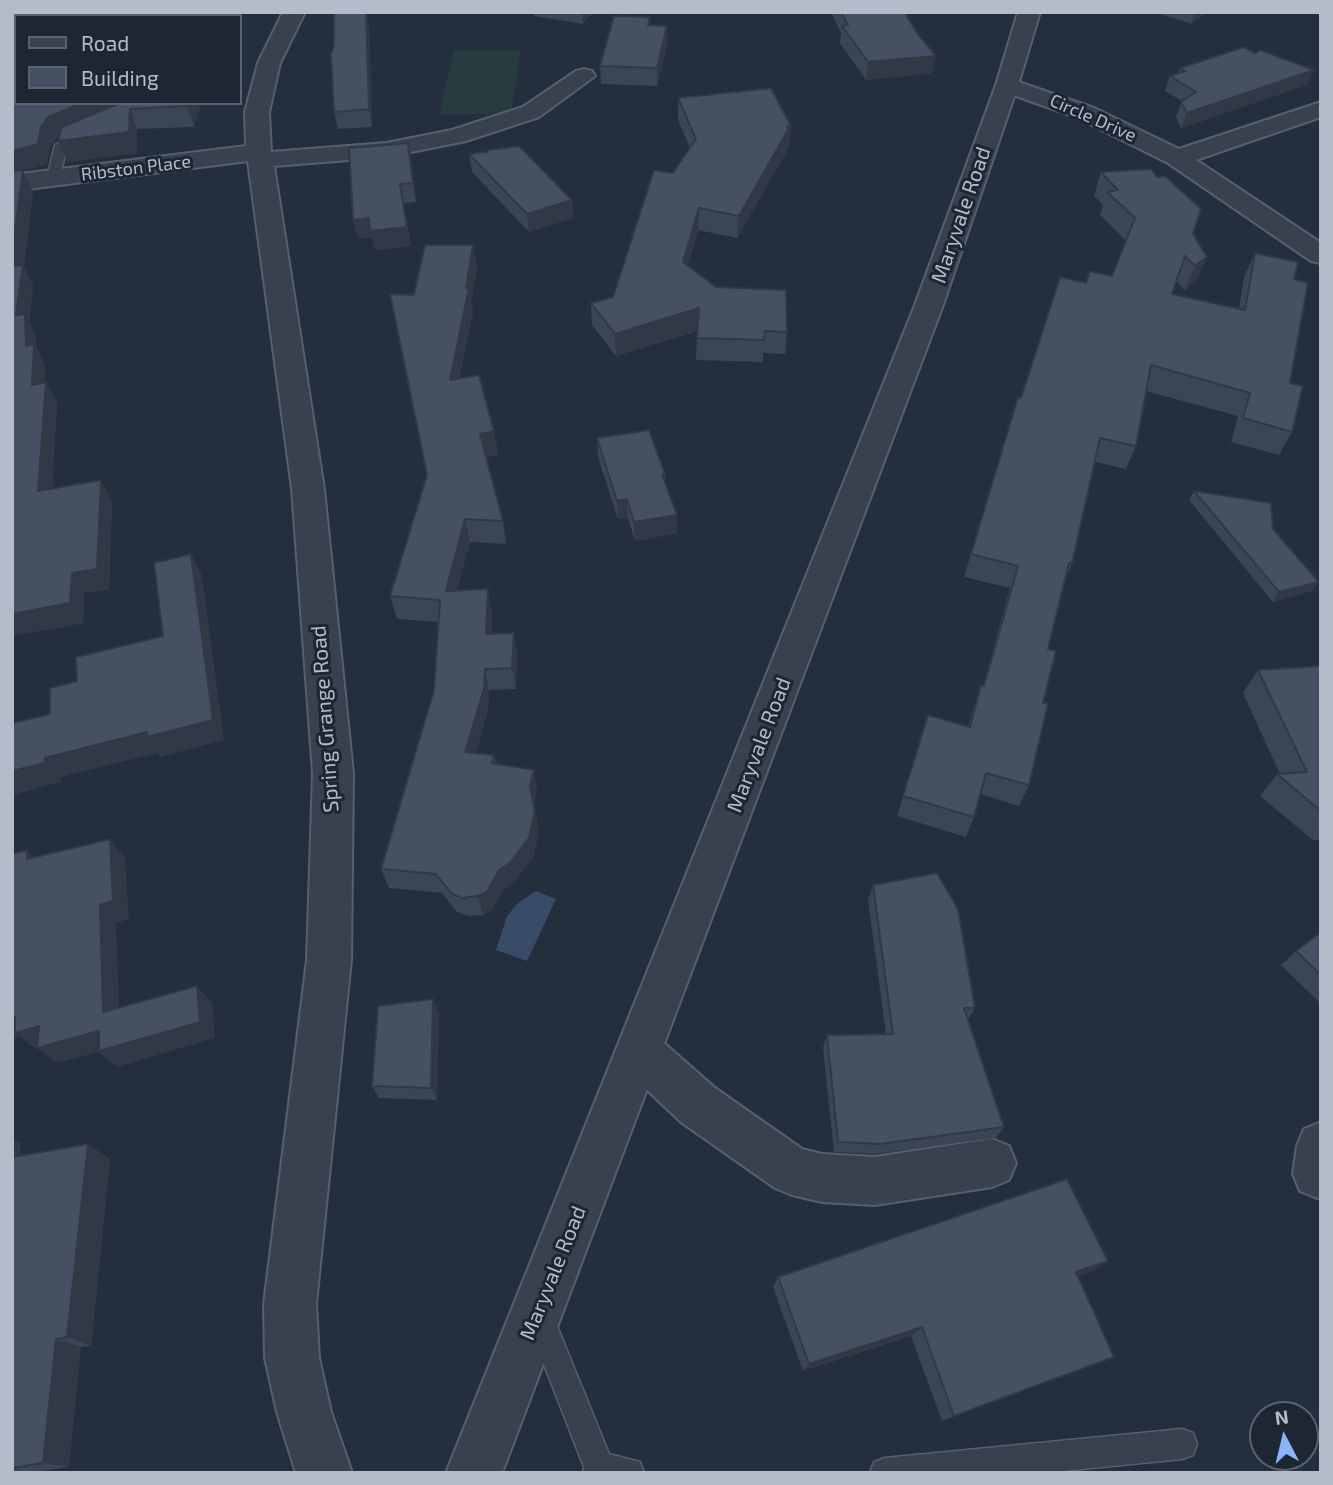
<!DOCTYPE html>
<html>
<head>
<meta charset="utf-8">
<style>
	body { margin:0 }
	#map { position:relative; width:1333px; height:1485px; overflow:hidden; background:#242f3e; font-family:"Exo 2",sans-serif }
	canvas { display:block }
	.frame { position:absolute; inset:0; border:14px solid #b4bcc9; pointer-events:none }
	.legend { position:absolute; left:14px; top:14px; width:228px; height:91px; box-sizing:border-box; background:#1d2633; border:2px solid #59626f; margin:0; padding:9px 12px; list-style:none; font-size:21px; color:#b4bcc9 }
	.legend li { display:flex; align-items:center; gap:14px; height:35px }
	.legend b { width:35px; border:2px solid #59626f }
	.north { position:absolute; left:1249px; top:1401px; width:70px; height:70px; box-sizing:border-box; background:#1d2633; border:2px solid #59626f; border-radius:50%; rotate:353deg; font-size:19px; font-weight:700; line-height:28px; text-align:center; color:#b4bcc9 }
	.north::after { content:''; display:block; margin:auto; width:24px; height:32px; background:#8ab4f8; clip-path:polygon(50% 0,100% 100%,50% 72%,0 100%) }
</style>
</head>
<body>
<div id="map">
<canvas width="1333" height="1485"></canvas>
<div class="frame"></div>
<ul class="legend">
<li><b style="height:9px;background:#38414e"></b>Road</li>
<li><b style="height:19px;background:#455162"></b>Building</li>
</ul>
<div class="north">N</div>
</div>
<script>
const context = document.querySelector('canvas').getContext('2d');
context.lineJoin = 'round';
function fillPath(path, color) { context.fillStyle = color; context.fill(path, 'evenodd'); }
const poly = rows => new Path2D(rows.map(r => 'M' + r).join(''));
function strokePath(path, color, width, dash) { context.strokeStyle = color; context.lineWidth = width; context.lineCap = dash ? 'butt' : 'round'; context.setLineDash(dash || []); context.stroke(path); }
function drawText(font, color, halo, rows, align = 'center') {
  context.font = font + ' "Exo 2",sans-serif'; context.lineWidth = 6; context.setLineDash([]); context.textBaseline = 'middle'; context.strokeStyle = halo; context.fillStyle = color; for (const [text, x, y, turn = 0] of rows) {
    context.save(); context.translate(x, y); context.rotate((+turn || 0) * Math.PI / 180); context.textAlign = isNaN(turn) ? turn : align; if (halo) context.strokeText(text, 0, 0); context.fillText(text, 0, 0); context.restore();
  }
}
fillPath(poly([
	[454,50,521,50,511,114,439,114]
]), '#263c3f');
fillPath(poly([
	[536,891,556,899,527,961,496,950,507,916,518,903]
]), '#394c67');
const service = poly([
	[85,129,92,133,66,150,59,181,49,181,47,178,55,145,85,129],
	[541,1307,551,1311,609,1454,640,1462,644,1473,583,1473,584,1467,527,1321,531,1311,541,1307],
	[1182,1429,1193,1433,1197,1444,1193,1455,1182,1459,1042,1473,870,1473,874,1462,885,1458,1182,1429]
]);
const minor = poly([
	[283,12,305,12,280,63,269,112,271,152,386,143,452,130,523,107,576,71,584,69,592,71,595,76,539,117,466,141,386,157,274,166,324,489,353,773,351,960,316,1304,319,1358,331,1412,352,1473,296,1473,277,1412,265,1358,264,1304,307,960,313,773,292,489,248,161,12,191,12,175,246,146,245,112,258,63,283,12],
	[1007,78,1094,108,1179,149,1321,102,1321,117,1196,160,1321,243,1321,263,1311,261,1168,163,1078,118,999,90,996,85,999,80,1007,78],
	[640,1030,656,1036,715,1088,802,1149,822,1154,875,1157,992,1139,1009,1146,1016,1163,1009,1180,992,1187,875,1205,822,1202,792,1195,775,1188,681,1122,624,1068,617,1052,624,1036,640,1030],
	[1321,1122,1321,1197,1317,1198,1300,1191,1293,1174,1297,1146,1304,1129,1321,1122]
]);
const tertiary = poly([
	[1018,12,1040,12,1018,85,943,305,502,1473,446,1473,915,305,996,85,1018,12]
]);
strokePath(service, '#565f6c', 3);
strokePath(minor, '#565f6c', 4);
strokePath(tertiary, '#565f6c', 4);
fillPath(service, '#38414e');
fillPath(minor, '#38414e');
fillPath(tertiary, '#38414e');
fillPath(poly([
	[334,12,366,12,369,26,372,127,338,129,334,112],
	[533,12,593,12,583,24,534,16],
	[831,12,905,12,917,33,936,56,932,73,866,80,840,43,841,33],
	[1155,12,1207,12,1191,24],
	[650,17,650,25,667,44,657,86,601,84,600,66],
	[1255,53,1314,70,1307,85,1181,128,1176,117,1182,101,1165,91,1170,76,1178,74,1180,68],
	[12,57,16,103,201,103,194,127,137,129,137,153,67,162,59,137,57,138,50,147,47,164,23,171,33,191,24,267,33,286,29,323,36,335,36,347,45,365,44,382,57,403,52,489,112,501,109,589,84,593,83,623,12,636],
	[678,98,791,126,789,147,787,148,787,151,737,238,698,230,688,265,716,287,787,332,785,354,763,353,763,362,696,360,697,331,616,356,592,325,591,303,613,297,673,173,690,148,678,120],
	[408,143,416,202,404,203,411,246,375,250,372,237,358,239,353,220],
	[469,154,572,200,573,218,529,232,472,172],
	[1101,172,1193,234,1207,257,1197,280,1185,290,1176,281,1172,294,1239,309,1244,277,1255,253,1294,279,1290,383,1292,432,1279,455,1231,442,1238,416,1146,391,1136,446,1126,469,1095,462,1072,564,1064,583,1048,649,1043,703,1029,785,1019,806,980,794,974,817,966,837,897,816,928,715,968,727,974,707,981,685,983,686,1010,588,964,577,1018,397,1021,398,1086,283,1112,276,1126,241,1100,215,1103,205,1094,196],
	[473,245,477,268,471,302,473,312,459,378,494,431,498,455,486,457,503,521,506,544,470,542,457,590,492,611,491,634,517,654,516,689,489,690,488,710,476,753,494,755,496,764,537,791,534,805,539,832,533,857,514,882,504,889,492,910,483,915,468,916,457,912,442,893,389,888,381,869,434,690,439,622,397,619,390,596,427,475,414,295],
	[597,438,665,474,665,481,677,515,677,533,635,541,628,518,618,519,598,457],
	[1194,491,1273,529,1319,582,1312,591,1273,602,1189,500],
	[1321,666,1321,840,1313,840,1260,796,1277,774,1280,774,1243,693,1258,670],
	[873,885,975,1008,968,1020,1004,1127,996,1138,875,1154,834,1152,823,1048,827,1035,886,1034,868,900],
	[1321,932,1321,1004,1281,965,1296,951],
	[439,1013,437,1100,379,1098,372,1086],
	[12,1138,21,1143,19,1156,110,1159,91,1346,81,1347,69,1467,27,1473,12,1473],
	[1091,1272,1078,1276,1114,1357,942,1421,911,1336,803,1371,773,1287,778,1277]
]), '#3b4654');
fillPath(poly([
	[194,12,215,12,212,16,192,16],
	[366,12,369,26,372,127,369,109],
	[582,12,593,12,583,24],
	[1195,12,1207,12,1191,24],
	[667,26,667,44,657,86,657,68],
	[936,56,932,73,866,80,868,62],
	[1314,70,1307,85,1181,128,1187,113],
	[82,103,132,103,119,112,57,138,50,147,47,164,23,171,33,191,24,267,33,286,29,323,36,335,36,347,45,365,43,405,32,385,26,346,16,315,12,269,12,151,41,127,48,117],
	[188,103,201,103,194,127,187,106],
	[130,109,137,129,137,153,67,162,58,141],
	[787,126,791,126,789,147,787,148,787,151,737,238,739,216],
	[408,143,412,161,416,202,413,183],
	[400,184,411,246,375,250,372,237,358,239,353,220],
	[572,200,573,218,529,232,527,214],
	[699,208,698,230,683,283,683,262],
	[473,245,477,268,471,302,473,312,454,403,450,380],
	[1207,257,1197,280,1185,290,1195,266],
	[699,308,698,330,616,356,615,334],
	[46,382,57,403,51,511,38,491],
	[494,431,498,455,484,457,480,434],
	[101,480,112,501,109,589,84,593,83,623,12,636,12,614,72,573],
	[627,499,628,518,618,519,617,501],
	[677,515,677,533,635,541,634,522],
	[465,519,470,542,451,613,446,591],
	[191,554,202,576,224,740,160,757,158,753,61,777,61,782,12,795,12,771,45,758,147,732],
	[1319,582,1312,591,1273,602,1279,592],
	[488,589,492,611,491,656,486,634],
	[514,633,517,654,516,689,512,668],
	[485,669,489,690,488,710,471,773,465,752],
	[534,770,537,791,533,806,530,786],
	[535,812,539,832,533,857,514,882,504,889,492,910,483,915,478,896,499,870],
	[110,839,125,858,129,919,116,923,120,1028,103,1012,100,905],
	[27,850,45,870,27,859],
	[197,986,212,1003,215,1038,117,1067,99,1052,57,1063,37,1048,99,1031],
	[433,999,439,1013,437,1100,431,1088],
	[15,1017,39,1026,58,1042,35,1048,20,1037,12,1039,12,1018],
	[12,1138,21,1143,16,1175,12,1172],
	[88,1144,110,1159,91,1346,67,1337],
	[1108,1261,1091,1272,1059,1283,1076,1272],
	[922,1327,911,1336,803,1371,809,1364],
	[56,1339,81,1347,69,1467,43,1463],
	[1114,1357,1096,1364,942,1421,954,1416]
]), '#303945');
const building = poly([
	[103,12,194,12,192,16,102,16,103,12],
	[334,12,366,12,369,109,334,112,331,54,334,46,334,12],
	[841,12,905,12,917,33,936,56,868,62,842,26,848,25,841,12],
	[614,16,650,17,648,25,667,26,657,68,600,66,614,16],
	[1244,47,1255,53,1260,50,1314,70,1187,113,1181,102,1196,92,1170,76,1185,71,1180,68,1244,47],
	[12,57,16,57,16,103,82,103,48,117,41,127,38,144,12,151,12,57],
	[771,88,791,126,787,126,788,130,739,216,699,208,683,262,716,287,786,290,787,332,765,331,764,340,697,338,699,308,615,334,591,303,613,297,654,170,673,173,696,139,678,98,771,88],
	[120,103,188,103,187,106,130,109,129,132,58,141,62,127,120,103],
	[408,143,413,183,400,184,407,227,370,231,369,218,353,220,349,148,408,143],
	[519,146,572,200,527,214,469,154,488,152,488,150,519,146],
	[1151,169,1157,177,1165,176,1201,209,1193,234,1207,257,1195,266,1185,256,1172,294,1245,310,1255,253,1298,262,1294,279,1308,283,1290,383,1303,386,1292,432,1243,418,1250,393,1151,365,1136,446,1100,438,1072,564,1069,563,1048,649,1056,651,1043,703,1048,704,1029,785,986,773,974,817,903,796,928,715,970,727,981,685,984,686,1018,566,971,554,1018,397,1021,398,1060,277,1086,283,1090,271,1112,276,1135,218,1107,192,1118,190,1101,172,1151,169],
	[23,170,12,253,12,171,23,170],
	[425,245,473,245,466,288,469,288,450,380,479,375,494,431,480,434,503,521,465,519,446,591,488,589,486,634,514,633,512,668,485,669,484,689,465,752,494,755,492,763,534,770,530,786,535,812,529,838,510,863,499,870,487,892,478,896,462,898,451,893,436,874,381,869,434,690,440,600,390,596,427,475,390,294,414,295,425,245],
	[23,265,16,315,25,314,26,346,34,344,32,385,46,382,38,491,101,480,97,569,72,573,70,603,12,614,12,266,23,265],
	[649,430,665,474,662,474,677,515,634,522,627,499,617,501,597,438,649,430],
	[1194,491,1271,503,1273,529,1319,582,1279,592,1194,491],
	[191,554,213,720,147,737,147,732,45,758,45,763,12,771,12,723,50,714,50,688,77,681,76,657,163,636,154,563,191,554],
	[1321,666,1321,811,1277,774,1307,772,1258,670,1321,666],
	[110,839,113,901,100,905,103,1012,197,986,200,1022,99,1051,99,1031,37,1048,39,1026,15,1033,15,1017,12,1018,12,854,27,850,27,859,110,839],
	[937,873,958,909,975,1008,964,1008,1004,1127,880,1144,838,1142,827,1035,893,1034,873,885,937,873],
	[1321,932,1321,975,1296,951,1321,932],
	[433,999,431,1088,372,1086,378,1006,433,999],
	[88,1144,67,1337,56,1339,43,1463,12,1468,12,1157,88,1144],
	[1067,1179,1108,1261,1076,1272,1114,1357,954,1416,922,1327,809,1364,778,1277,1067,1179]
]);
fillPath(building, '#455162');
strokePath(building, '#303945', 2);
drawText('18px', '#b4bcc9', '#1d2633', [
	["Circle Drive",1093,118,24],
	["Ribston Place",136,168,-7]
]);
drawText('21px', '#b4bcc9', '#1d2633', [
	["Maryvale Road",961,215,-71],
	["Spring Grange Road",325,719,-94],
	["Maryvale Road",759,745,-69],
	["Maryvale Road",553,1273,-68]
]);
</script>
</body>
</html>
